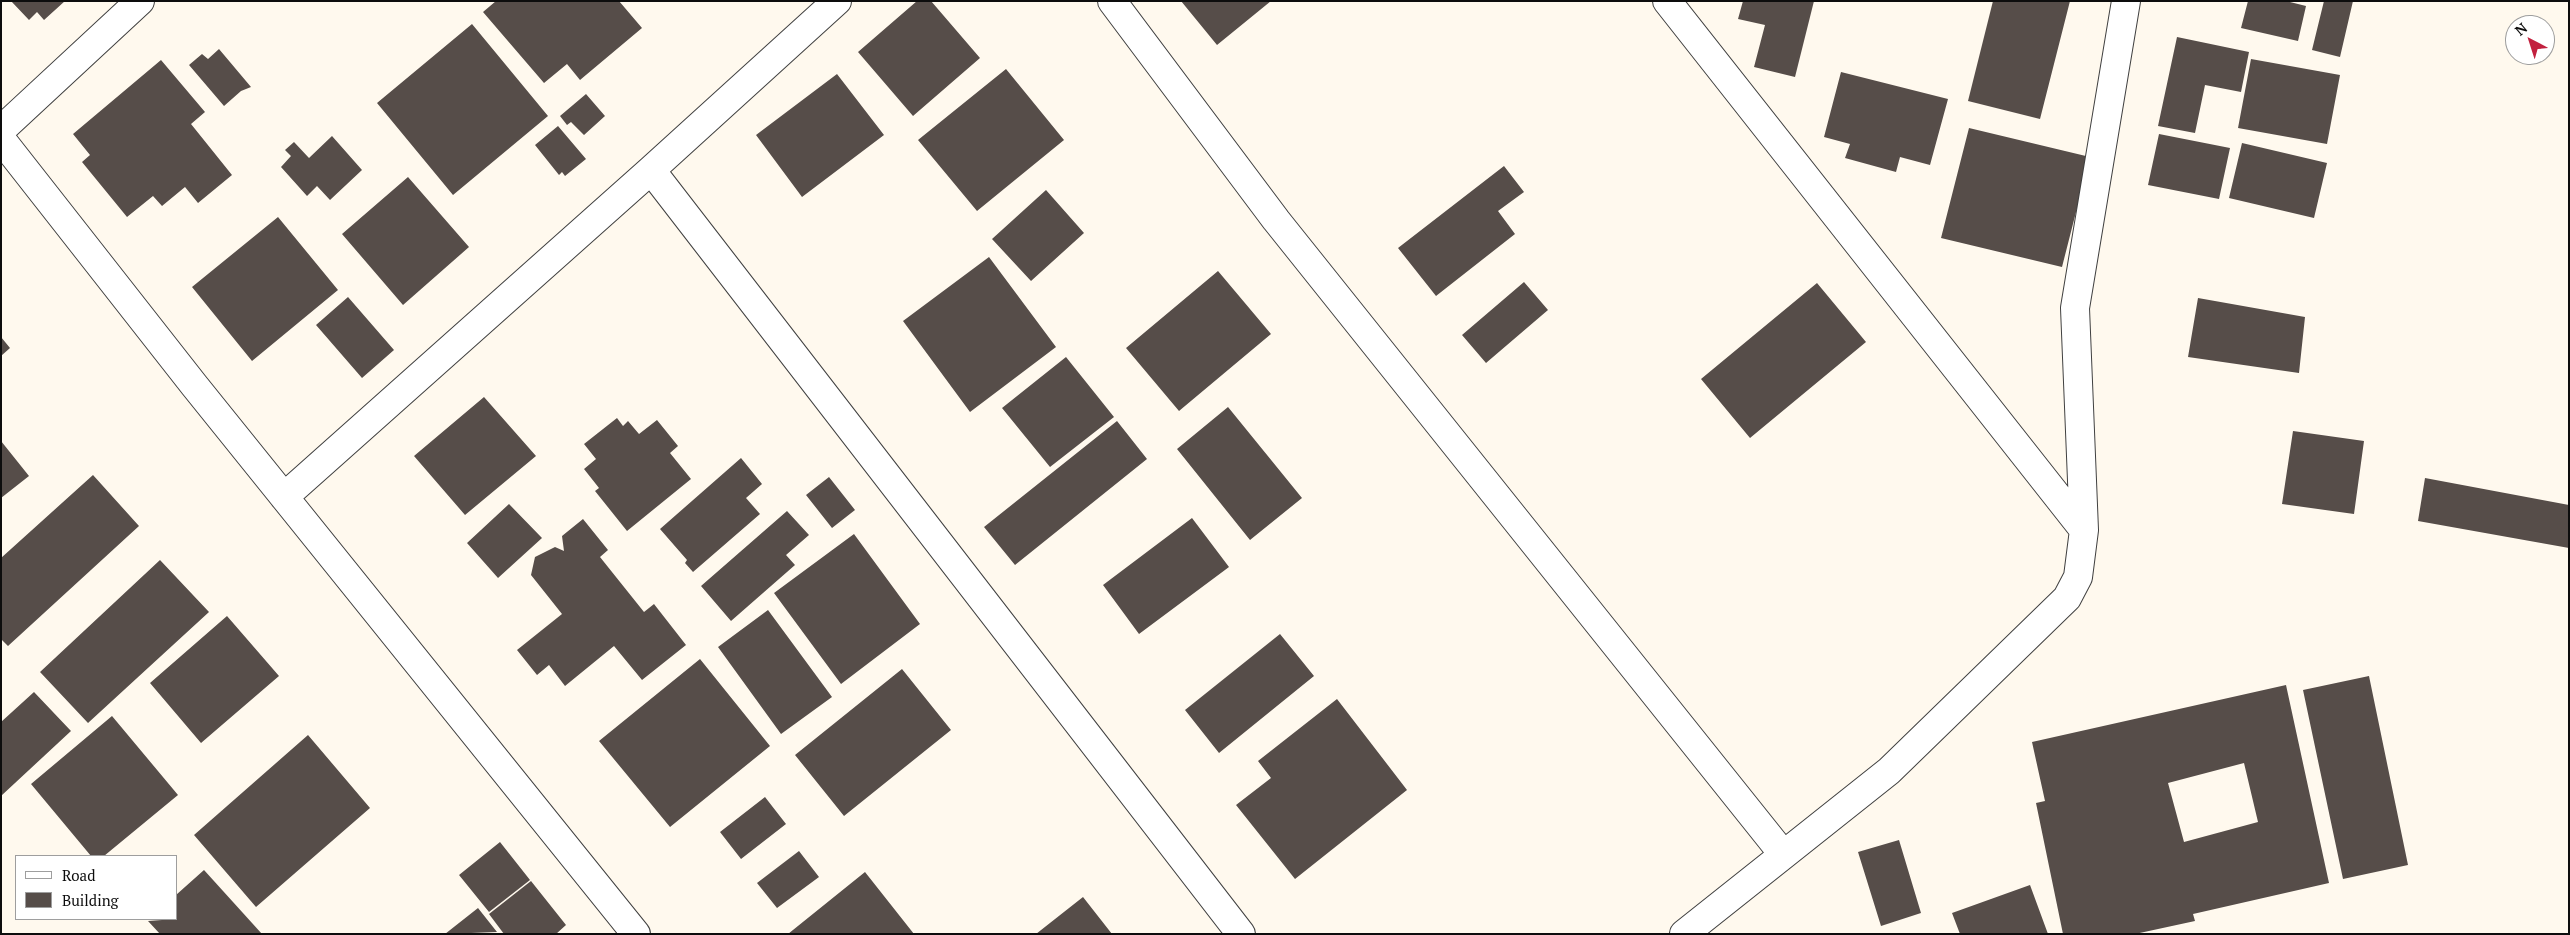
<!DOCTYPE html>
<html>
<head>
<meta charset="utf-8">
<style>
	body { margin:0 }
	#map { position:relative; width:2570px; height:935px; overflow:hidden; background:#fff9ee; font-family:"PT Serif",serif }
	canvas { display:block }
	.frame { position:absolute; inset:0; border:2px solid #0d0d0d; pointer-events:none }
	.legend { position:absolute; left:15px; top:855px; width:162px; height:65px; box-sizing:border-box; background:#fff; border:1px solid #9e9e9e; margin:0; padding:6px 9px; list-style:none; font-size:15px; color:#0d0d0d }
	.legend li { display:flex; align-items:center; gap:10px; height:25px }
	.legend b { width:25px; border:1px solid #9e9e9e }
	.north { position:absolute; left:2505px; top:15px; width:50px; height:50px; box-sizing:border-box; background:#fff; border:1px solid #9e9e9e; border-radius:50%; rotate:320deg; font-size:14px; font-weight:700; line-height:20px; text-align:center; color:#0d0d0d }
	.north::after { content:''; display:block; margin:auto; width:18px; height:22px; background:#c2213f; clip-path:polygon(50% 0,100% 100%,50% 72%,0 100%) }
</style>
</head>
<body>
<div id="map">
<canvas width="2570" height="935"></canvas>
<div class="frame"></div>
<ul class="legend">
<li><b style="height:6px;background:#fff"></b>Road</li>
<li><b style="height:14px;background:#564d49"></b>Building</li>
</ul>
<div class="north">N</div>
</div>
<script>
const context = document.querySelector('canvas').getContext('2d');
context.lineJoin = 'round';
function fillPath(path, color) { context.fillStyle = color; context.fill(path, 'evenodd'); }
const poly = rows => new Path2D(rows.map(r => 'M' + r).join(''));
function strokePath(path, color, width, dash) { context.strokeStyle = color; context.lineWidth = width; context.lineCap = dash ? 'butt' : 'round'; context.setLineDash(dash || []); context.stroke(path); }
fillPath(poly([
	[11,1,65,1,44,20,37,12,29,20],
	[496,1,619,1,642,28,580,80,567,64,544,83,483,12],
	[917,1,931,1,980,58,913,116,858,52],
	[1181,1,1271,1,1217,45],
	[1743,1,1814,1,1795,77,1754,67,1765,25,1738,19],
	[1993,1,2070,1,2040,119,1968,101],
	[2248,1,2286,1,2306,6,2298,41,2241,28],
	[2324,1,2353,1,2340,57,2312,50],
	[472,24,548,116,453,195,377,103],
	[2177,37,2249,52,2241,92,2205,85,2195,133,2158,126],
	[219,49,251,87,241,91,224,106,189,65,202,54,208,59],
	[2251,59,2340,75,2327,144,2238,128],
	[161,60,205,112,191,124,232,175,198,203,185,187,162,206,153,196,127,217,82,162,90,155,73,134],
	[1006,69,1064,140,977,211,918,140],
	[1841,72,1948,99,1930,165,1900,157,1896,172,1845,158,1850,144,1824,137],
	[837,74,884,135,802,197,756,135],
	[586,94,605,116,584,135,571,122,567,125,560,116],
	[558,126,586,159,565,176,562,172,559,175,535,145],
	[1969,128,2090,157,2062,267,1941,238],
	[2159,134,2230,148,2219,199,2148,185],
	[332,136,362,170,330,200,317,186,307,196,281,167,291,156,285,150,294,142,309,158],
	[2242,143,2327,163,2314,218,2229,198],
	[1504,166,1524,192,1498,211,1515,234,1436,296,1398,248],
	[408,177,469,247,403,305,342,234],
	[1046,190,1084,233,1031,281,992,239],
	[278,217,338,290,252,361,192,287],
	[989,257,1056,347,970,412,903,321],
	[1218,271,1271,334,1179,411,1126,348],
	[1524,282,1548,310,1486,363,1462,335],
	[1817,283,1866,342,1750,438,1701,379],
	[348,297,394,350,362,378,316,325],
	[2198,298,2305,317,2299,373,2188,357],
	[1,337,10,348,1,356],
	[1066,357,1114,417,1050,467,1002,408],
	[484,397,536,456,465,515,414,456],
	[1228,407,1302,498,1250,540,1177,449],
	[617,418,623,426,628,421,639,434,657,420,678,446,670,453,691,479,627,531,595,491,599,488,584,469,596,459,584,444],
	[1117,421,1147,459,1015,565,984,527],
	[2293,431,2364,441,2354,514,2282,504],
	[1,441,29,476,1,498],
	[741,458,762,484,746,498,760,514,693,572,685,563,687,560,660,529],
	[93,475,139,526,8,646,1,639,1,558],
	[829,477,855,510,832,528,806,495],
	[2425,478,2569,505,2569,548,2418,521],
	[509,504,542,538,498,578,467,543],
	[787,511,809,535,786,555,795,565,731,621,701,586],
	[1192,518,1229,567,1139,634,1103,585],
	[583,519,608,550,600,557,644,612,654,604,686,645,642,680,614,646,565,686,549,665,537,675,517,650,562,614,531,575,535,557,555,547,564,551,562,536],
	[854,534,920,624,841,684,774,593],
	[160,560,209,612,88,723,40,672],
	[768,610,832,697,781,734,718,647],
	[227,616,279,676,201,743,150,683],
	[1280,634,1314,676,1219,753,1185,710],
	[700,659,770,746,670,827,599,741],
	[902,669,951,730,844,816,795,755],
	[2369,676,2408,865,2343,879,2303,690],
	[2286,685,2329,883,2193,914,2195,921,2135,934,2063,934,2036,803,2045,801,2032,742],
	[2244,763,2258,822,2184,842,2168,783],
	[34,692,71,731,1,796,1,722],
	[1337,699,1407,790,1295,879,1236,805,1271,778,1258,761],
	[112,716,178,795,104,856,91,856,31,784],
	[308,735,370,808,256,907,194,835],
	[765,797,786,824,741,859,720,832],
	[1899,840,1921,913,1881,926,1858,852],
	[500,842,530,880,489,912,459,875],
	[799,851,819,877,777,908,757,883],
	[204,870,262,934,160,934,148,921,176,919,176,895],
	[865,872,914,934,788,934],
	[531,881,566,925,556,934,504,934,489,914],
	[2030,885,2048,934,1960,934,1952,913],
	[1083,897,1112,934,1036,934],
	[478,908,497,932,445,934]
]), '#564d49');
const minor = poly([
	[1112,1,1276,220,1783,854],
	[1667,1,2084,530],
	[1,130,140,1],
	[1,139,194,385,636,934],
	[651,170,1241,934],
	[284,497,651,170,837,1],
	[1684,934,1889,771,2067,598,2078,577,2084,530,2075,308,2126,1]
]);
strokePath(minor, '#404040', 30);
strokePath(minor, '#fff', 28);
</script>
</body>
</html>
